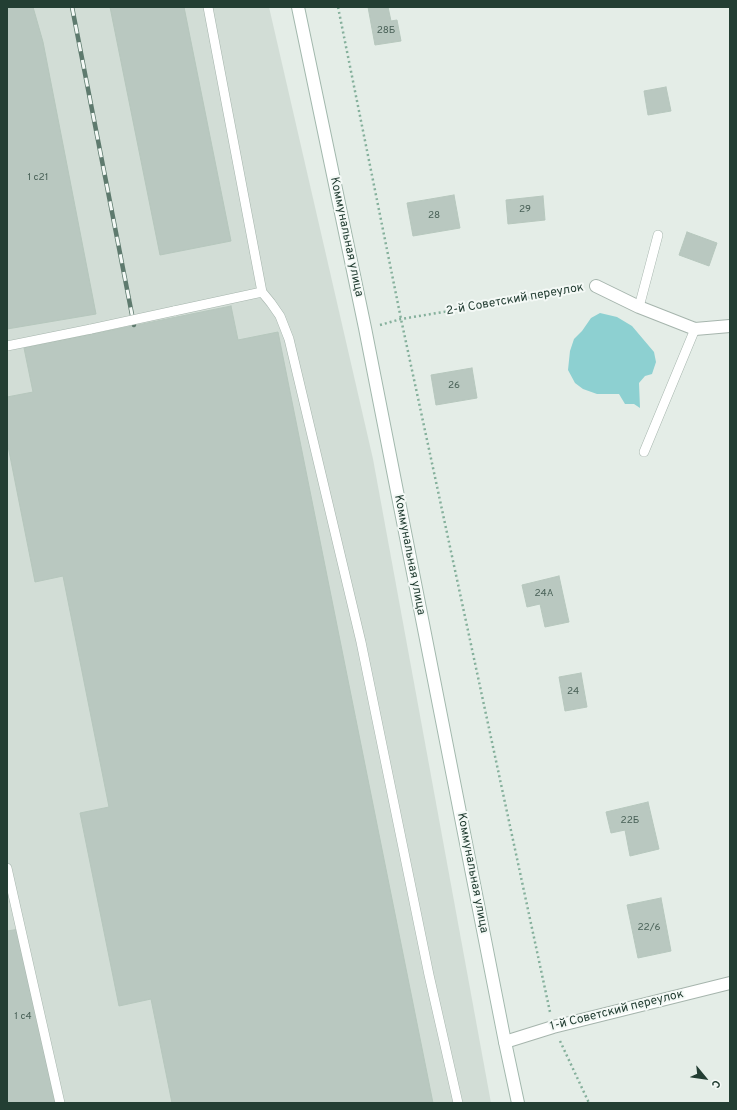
<!DOCTYPE html>
<html>
<head>
<meta charset="utf-8">
<style>
	body { margin:0 }
	#map { position:relative; width:737px; height:1110px; overflow:hidden; background:#e4ede7; font-family:Overpass,sans-serif }
	canvas { display:block }
	.frame { position:absolute; inset:0; border:8px solid #233e33; pointer-events:none }
	.north { position:absolute; left:685px; top:1058px; width:40px; height:40px; -webkit-text-stroke:3px #f4f9f6; paint-order:stroke; rotate:119deg; font-size:11px; font-weight:700; line-height:16px; text-align:center; color:#233e33 }
	.north::after { content:''; display:block; margin:auto; width:14px; height:18px; background:#233e33; clip-path:polygon(50% 0,100% 100%,50% 72%,0 100%) }
</style>
</head>
<body>
<div id="map">
<canvas width="737" height="1110"></canvas>
<div class="frame"></div>
<div class="north">С</div>
</div>
<script>
const context = document.querySelector('canvas').getContext('2d');
context.lineJoin = 'round';
function fillPath(path, color) { context.fillStyle = color; context.fill(path, 'evenodd'); }
const poly = rows => new Path2D(rows.map(r => 'M' + r).join(''));
function strokePath(path, color, width, dash) { context.strokeStyle = color; context.lineWidth = width; context.lineCap = dash ? 'butt' : 'round'; context.setLineDash(dash || []); context.stroke(path); }
function drawText(font, color, halo, rows, align = 'center') {
  context.font = font + ' Overpass,sans-serif'; context.lineWidth = 4; context.setLineDash([]); context.textBaseline = 'middle'; context.strokeStyle = halo; context.fillStyle = color; for (const [text, x, y, turn = 0] of rows) {
    context.save(); context.translate(x, y); context.rotate((+turn || 0) * Math.PI / 180); context.textAlign = isNaN(turn) ? turn : align; if (halo) context.strokeText(text, 0, 0); context.fillText(text, 0, 0); context.restore();
  }
}
fillPath(poly([
	[7,7,269,7,373,459,491,1103,7,1103]
]), '#d2ddd6');
fillPath(poly([
	[600,313,617,317,632,326,654,352,656,362,652,374,645,376,639,383,640,408,634,404,625,404,619,394,597,394,583,389,575,383,568,370,570,351,574,339,582,331,591,318]
]), '#8dd0d1');
const building = poly([
	[7,7,33,7,43,42,96,314,7,329,7,7],
	[110,7,184,7,231,241,160,255,110,7],
	[368,7,388,7,391,21,397,20,401,41,375,45,368,7],
	[666,87,671,111,648,115,644,91,666,87],
	[454,195,460,228,413,236,407,203,454,195],
	[543,196,545,220,508,224,506,200,543,196],
	[687,232,717,243,709,266,679,255,687,232],
	[231,306,238,340,278,332,433,1103,172,1103,151,999,119,1006,80,813,109,807,63,576,35,582,7,441,7,397,33,392,24,348,231,306],
	[472,368,477,398,436,405,431,375,472,368],
	[559,576,569,622,545,627,540,604,527,607,522,585,559,576],
	[581,673,587,707,565,711,559,677,581,673],
	[648,802,659,849,630,856,625,830,611,833,606,812,648,802],
	[661,898,671,951,638,958,627,905,661,898],
	[20,929,55,1103,7,1103,7,931,20,929]
]);
fillPath(building, '#b9c8c0');
strokePath(building, '#b6c7bd', 1);
const lane = poly([
	[208,7,262,292,271,303,280,316,289,339,361,642,429,975,458,1103],
	[639,307,658,235],
	[174,311,262,292],
	[7,346,91,329],
	[644,452,695,329],
	[7,868,60,1103]
]);
const street = poly([
	[596,286,639,307,695,329,730,326],
	[505,1042,553,1027,730,983]
]);
const secondary = poly([
	[298,7,365,328,505,1042,518,1103]
]);
strokePath(lane, '#a6b5ad', 10);
strokePath(street, '#a6b5ad', 14);
strokePath(secondary, '#a2b8ad', 14);
strokePath(poly([
	[338,7,401,319,550,1012],
	[380,325,401,319,582,289],
	[560,1041,589,1103]
]), '#85b09c', 2.5, [2, 3]);
strokePath(lane, '#fff', 9);
strokePath(street, '#fff', 12);
strokePath(secondary, '#fff', 12);
const rail = poly([
	[72,7,134,325]
]);
strokePath(rail, '#5e7a6e', 4.5);
strokePath(rail, '#f4f9f6', 3, [9]);
const laneBridge = poly([
	[91,329,174,311]
]);
strokePath(laneBridge, '#a6b5ad', 10, []);
strokePath(laneBridge, '#fff', 9);
drawText('10px', '#486056', null, [
	["28Б",386,31],
	["1 с21",38,178],
	["29",525,210],
	["28",434,216],
	["26",454,386],
	["24А",544,594],
	["24",573,692],
	["22Б",630,821],
	["22/6",649,928],
	["1 с4",23,1017]
]);
drawText('12px', '#233e33', '#f4f9f6', [
	["Коммунальная улица",346,237,78],
	["2-й Советский переулок",515,300,-10],
	["Коммунальная улица",409,555,79],
	["Коммунальная улица",472,873,79],
	["1-й Советский переулок",617,1011,-14]
]);
</script>
</body>
</html>
